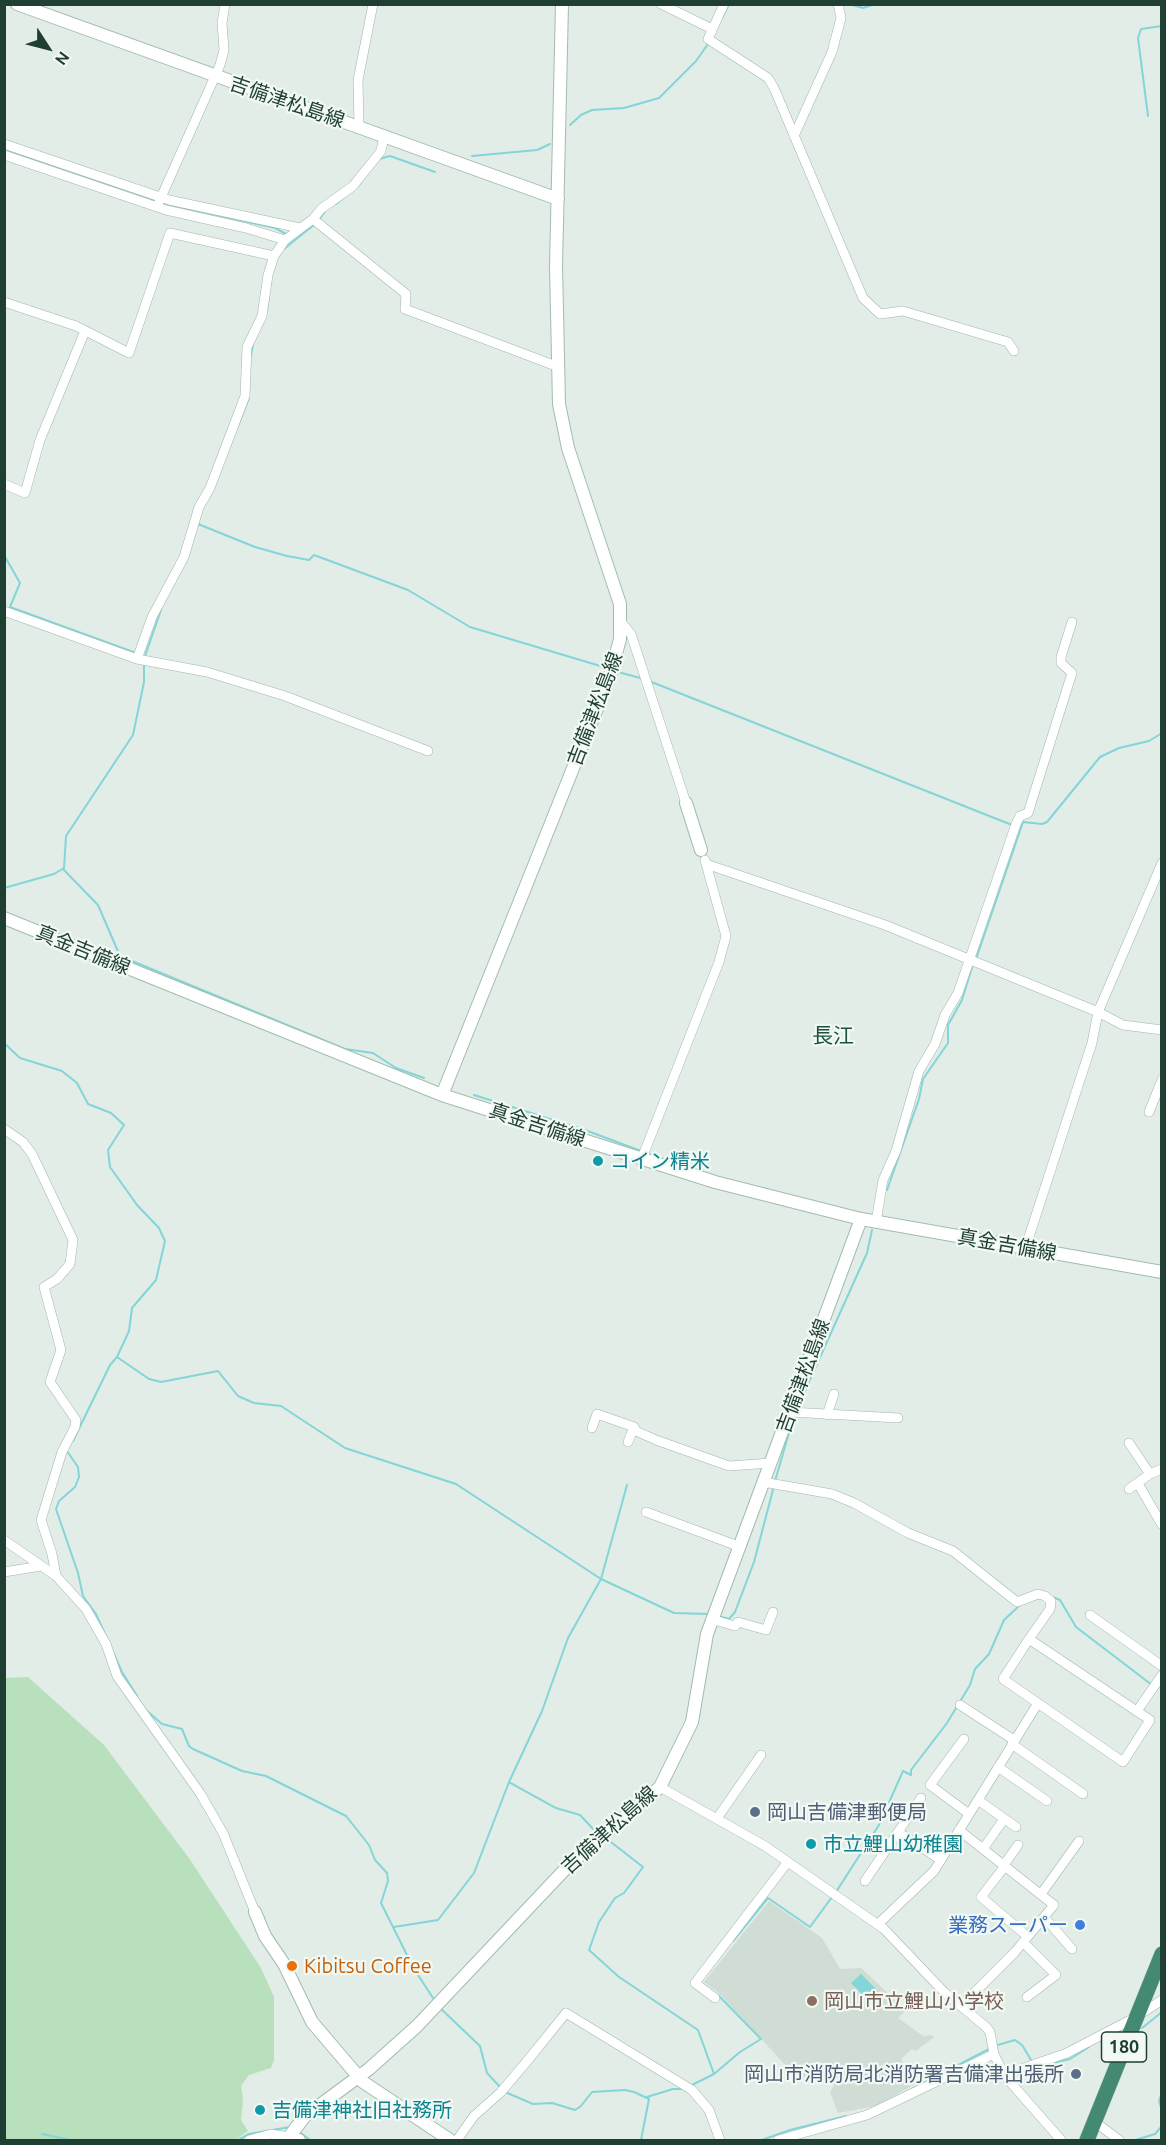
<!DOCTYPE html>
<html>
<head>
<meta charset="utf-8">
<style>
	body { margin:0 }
	#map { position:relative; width:1166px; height:2145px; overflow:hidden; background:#e1ede6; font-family:Ubuntu,sans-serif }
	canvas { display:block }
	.frame { position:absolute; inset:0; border:6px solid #1f3f33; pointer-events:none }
	.north { position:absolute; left:18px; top:18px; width:60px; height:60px; -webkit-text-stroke:4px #f2f9f4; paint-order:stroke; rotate:126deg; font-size:16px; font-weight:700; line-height:24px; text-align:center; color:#1f3f33 }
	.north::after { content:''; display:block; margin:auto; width:21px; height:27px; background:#1f3f33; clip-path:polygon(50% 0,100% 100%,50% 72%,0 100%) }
</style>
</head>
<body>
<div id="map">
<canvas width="1166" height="2145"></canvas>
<div class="frame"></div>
<div class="north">N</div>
</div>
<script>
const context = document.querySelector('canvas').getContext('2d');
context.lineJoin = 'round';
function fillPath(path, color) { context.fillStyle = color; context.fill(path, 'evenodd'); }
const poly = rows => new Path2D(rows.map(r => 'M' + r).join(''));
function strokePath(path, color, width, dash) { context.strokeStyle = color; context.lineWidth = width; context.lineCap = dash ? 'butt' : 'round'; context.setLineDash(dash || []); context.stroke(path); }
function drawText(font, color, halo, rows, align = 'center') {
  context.font = font + ' Ubuntu,"Noto Sans JP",sans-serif'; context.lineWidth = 4.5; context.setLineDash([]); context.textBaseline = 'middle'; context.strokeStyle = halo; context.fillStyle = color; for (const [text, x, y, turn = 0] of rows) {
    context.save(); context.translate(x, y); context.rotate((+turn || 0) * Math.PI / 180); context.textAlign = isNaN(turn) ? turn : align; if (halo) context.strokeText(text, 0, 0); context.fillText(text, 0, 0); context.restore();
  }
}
fillPath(poly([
	[769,1901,822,1938,840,1969,861,1968,906,2010,898,2018,923,2036,932,2035,934,2037,916,2051,912,2049,901,2059,915,2084,876,2106,838,2113,830,2092,834,2086,831,2080,819,2081,813,2071,799,2080,719,1993,704,1982]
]), '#cfddd5');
fillPath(poly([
	[28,1677,104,1745,189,1858,261,1968,274,1997,274,2060,271,2068,249,2075,241,2086,243,2099,241,2120,248,2131,235,2140,5,2140,5,1678]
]), '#b8e0bd');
fillPath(poly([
	[861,1974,884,1997,874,2006,851,1983]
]), '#84d5d7');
strokePath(poly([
	[849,4,863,8,875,4],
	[722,18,729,4],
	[1148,116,1138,38,1141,29,1162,26],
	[570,125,581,115,592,110,624,108,659,98,696,61,708,44],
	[4,149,167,204,275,228,288,235],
	[472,156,537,150,550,144],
	[379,159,390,156,435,172],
	[336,204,361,183],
	[319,220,326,210],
	[284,249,315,224],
	[267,311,269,296],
	[251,356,253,344],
	[238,426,249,398],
	[198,524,255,547,287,556,309,560,314,555,408,590,470,627,607,668],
	[4,555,20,583,10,607,136,653],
	[144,659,161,610],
	[618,672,644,679],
	[649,681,1012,825],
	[63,869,98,905,120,956,345,1049,373,1053,396,1068,424,1078],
	[4,888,54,874,64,868,66,836,133,735,144,682,144,664],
	[976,959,1023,822,1042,824,1047,822,1100,757,1119,748,1149,741,1162,733],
	[4,1043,20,1058,62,1071,77,1083,88,1104,111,1113,124,1125,108,1150,110,1167,137,1205,159,1228,165,1241,156,1280,132,1308,129,1331,117,1357,149,1379,161,1382,218,1371,238,1396,254,1403,281,1406,345,1448,456,1484,601,1579,674,1613,709,1614],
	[474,1095,585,1130,641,1151],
	[646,1153,703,1172],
	[887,1190,919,1099,923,1079,948,1043,948,1025,962,1000,973,964],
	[799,1404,867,1253,872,1230],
	[73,1441,110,1365,117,1357],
	[67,1451,78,1467,79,1477,75,1487,59,1501,56,1509,78,1573,83,1596,96,1614,122,1672,137,1696],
	[775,1481,791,1426],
	[1052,1597,1060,1600,1076,1627,1152,1685],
	[718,1616,729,1619,735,1612,754,1562,774,1486],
	[146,1710,162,1724,182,1729,189,1746,193,1749,242,1771,266,1776,346,1816,369,1845,375,1860,387,1873,388,1881,381,1903,414,1969,435,2001],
	[509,1782,556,1808,580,1815,597,1833],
	[607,1839,643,1867,624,1893,615,1898,599,1922,589,1950,619,1977,698,2030,714,2074,692,2085],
	[836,1892,879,1825,903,1771,911,1775,911,1770,947,1723,970,1685,975,1669,989,1654,1004,1620,1020,1605],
	[394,1927,438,1920,474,1873,509,1782,542,1711,568,1638,601,1579,627,1485],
	[733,1941,768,1898,810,1927,832,1897],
	[440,2008,480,2046,487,2073,501,2088],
	[1142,2028,1162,2012],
	[994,2046,1015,2040,1022,2045,1033,2063],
	[1042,2066,1070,2059,1089,2047],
	[714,2074,740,2052,761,2039,718,1995],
	[912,2089,989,2049],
	[505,2092,533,2104,552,2103,575,2110,581,2106,592,2092,625,2090,634,2092,649,2099,641,2140],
	[1162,2092,1159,2101,1162,2111],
	[647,2097,673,2089,684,2089],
	[298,2131,310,2140],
	[42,2134,70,2140],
	[238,2140,249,2134,290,2127],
	[762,2140,790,2130,846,2116],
	[1135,2140,1155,2134,1162,2126]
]), '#84d5d7', 2);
const minor = poly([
	[661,4,712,29],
	[724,4,708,39,768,78,774,88,863,298,880,314,903,311,1008,342,1014,351],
	[359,127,358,80,373,4],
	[794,136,832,52,841,18,838,4],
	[4,144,169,200,300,228],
	[4,155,166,210,246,228,285,240],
	[159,202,220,65,224,50,222,23,225,4],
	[313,219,406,294,405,309,556,366],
	[4,302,76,326,129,353,170,233,274,256],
	[4,484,25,493,40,440,85,331],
	[4,611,137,659,207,672,285,696,428,751],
	[621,622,631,634,686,803],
	[137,659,152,617,184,557,199,507,210,488,245,396,247,347,262,316,268,275,274,256,285,240,313,219,321,209,353,186,381,151,384,136],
	[706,864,885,925,1098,1012,1123,1025,1162,1030],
	[1149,1112,1162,1080],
	[4,1129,23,1142,32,1154,73,1240,70,1264,57,1279,44,1287,61,1350,50,1382,76,1420,75,1427,62,1452,41,1520,52,1554,56,1576],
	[642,1158,719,962,726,936,705,860],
	[876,1222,883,1180,896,1151,919,1071,935,1044,945,1015,958,993,1016,824,1020,816,1028,813,1072,673,1061,663,1061,657,1072,622],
	[1025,1249,1092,1043,1098,1012,1162,863],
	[790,1412,898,1418],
	[827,1415,834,1394],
	[592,1428,597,1414,634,1427,636,1431,656,1440,729,1466,771,1463],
	[628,1442,634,1427],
	[1129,1443,1150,1474],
	[763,1482,832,1494,854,1503,908,1533,953,1551,1017,1602,1038,1594,1045,1596,1051,1601,1050,1609,1029,1639],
	[1140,1487,1162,1525],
	[1129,1489,1150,1474,1162,1469],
	[646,1512,738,1546],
	[4,1540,56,1576,86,1609,106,1644,117,1676,200,1793,223,1833,255,1912],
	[4,1572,41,1566],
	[1090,1615,1162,1666],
	[711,1619,735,1626,738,1622,766,1630,773,1612],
	[1029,1639,1150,1720,1123,1762,1003,1679,1029,1639],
	[960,1705,1014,1740],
	[1137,1711,1162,1675],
	[964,1739,930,1785,969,1814],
	[1012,1744,1083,1794],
	[998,1767,1047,1801],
	[660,1787,765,1846,884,1929,945,1993,985,2026,990,2032,994,2054,1004,2075,1061,2140],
	[978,1800,1016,1827],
	[718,1817,761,1755],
	[959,1830,1054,1905,1015,1952,961,2006],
	[898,1832,941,1860],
	[983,1849,1004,1819],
	[1004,1865,1018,1845],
	[1005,1866,981,1897,1027,1936],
	[865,1881,921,1798],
	[1041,1894,1079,1841],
	[1045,1918,1072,1949],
	[878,1924,934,1871,1038,1703],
	[1023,1942,1056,1975,1027,1997],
	[715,1998,695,1983,787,1863],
	[1004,2075,1067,2053,1136,2017,1162,2000],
	[1094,2121,1119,2140],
	[249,2140,271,2134,289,2137],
	[457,2140,474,2116,501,2092,528,2060,566,2013,692,2090,709,2110,720,2140],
	[778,2140,867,2115,994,2054]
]);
const secondary = poly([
	[17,4,558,199],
	[686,803,701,850],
	[4,918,442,1095,715,1182,861,1219,1162,1272],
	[442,1095,610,676,620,639,620,604,568,448,559,404,556,266,562,4],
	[255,1912,265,1936,284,1964,312,2022,363,2082,450,2140],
	[299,2140,289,2137,305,2116,369,2069,417,2026,571,1863,660,1787,692,1722,707,1634,861,1219]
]);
const trunk = poly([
	[1087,2140,1162,1954]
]);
strokePath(minor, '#a3b5ad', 10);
strokePath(secondary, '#a1bdaf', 14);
strokePath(trunk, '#c0c9c6', 16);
strokePath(minor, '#fff', 9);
strokePath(secondary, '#fff', 12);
strokePath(trunk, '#448a72', 15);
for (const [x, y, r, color] of [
	[598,1161,6,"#0f9aa8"],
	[755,1812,6,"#5c6f8a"],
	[811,1844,6,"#0f9aa8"],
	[1080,1925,6,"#3f7fe0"],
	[292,1966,6,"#e8710a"],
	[812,2001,6,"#8d6e63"],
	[1076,2074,6,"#5c6f8a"],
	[260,2110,6,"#0f9aa8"]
]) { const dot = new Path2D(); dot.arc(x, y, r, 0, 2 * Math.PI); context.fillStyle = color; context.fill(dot); strokePath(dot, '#f2f9f4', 2); }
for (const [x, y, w] of [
	[1124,2047,45]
]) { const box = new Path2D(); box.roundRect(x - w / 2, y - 15, w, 30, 4.5); context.fillStyle = '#f2f9f4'; context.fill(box); strokePath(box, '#1f3f33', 1.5); }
drawText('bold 18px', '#1f3f33', null, [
	["180",1124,2047]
]);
drawText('20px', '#1f3f33', '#f2f9f4', [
	["吉備津松島線",287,102,19],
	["吉備津松島線",595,709,-69],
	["真金吉備線",83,950,22],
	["真金吉備線",537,1125,18],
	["真金吉備線",1007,1245,10],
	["吉備津松島線",803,1376,-70],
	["吉備津松島線",609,1830,-42]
]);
drawText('20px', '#0d838f', '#f2f9f4', [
	["コイン精米",610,1161],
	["市立鯉山幼稚園",823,1844],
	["吉備津神社旧社務所",272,2110]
], 'left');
drawText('20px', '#4e5e75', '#f2f9f4', [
	["岡山吉備津郵便局",767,1812],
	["岡山市消防局北消防署吉備津出張所",1064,2074,"right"]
], 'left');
drawText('20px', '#366cbe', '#f2f9f4', [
	["業務スーパー",1068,1925]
], 'right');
drawText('20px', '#c56008', '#f2f9f4', [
	["Kibitsu Coffee",304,1966]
], 'left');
drawText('20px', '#785e54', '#f2f9f4', [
	["岡山市立鯉山小学校",824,2001]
], 'left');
drawText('21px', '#19533e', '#f2f9f4', [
	["長江",833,1036]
]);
</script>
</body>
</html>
